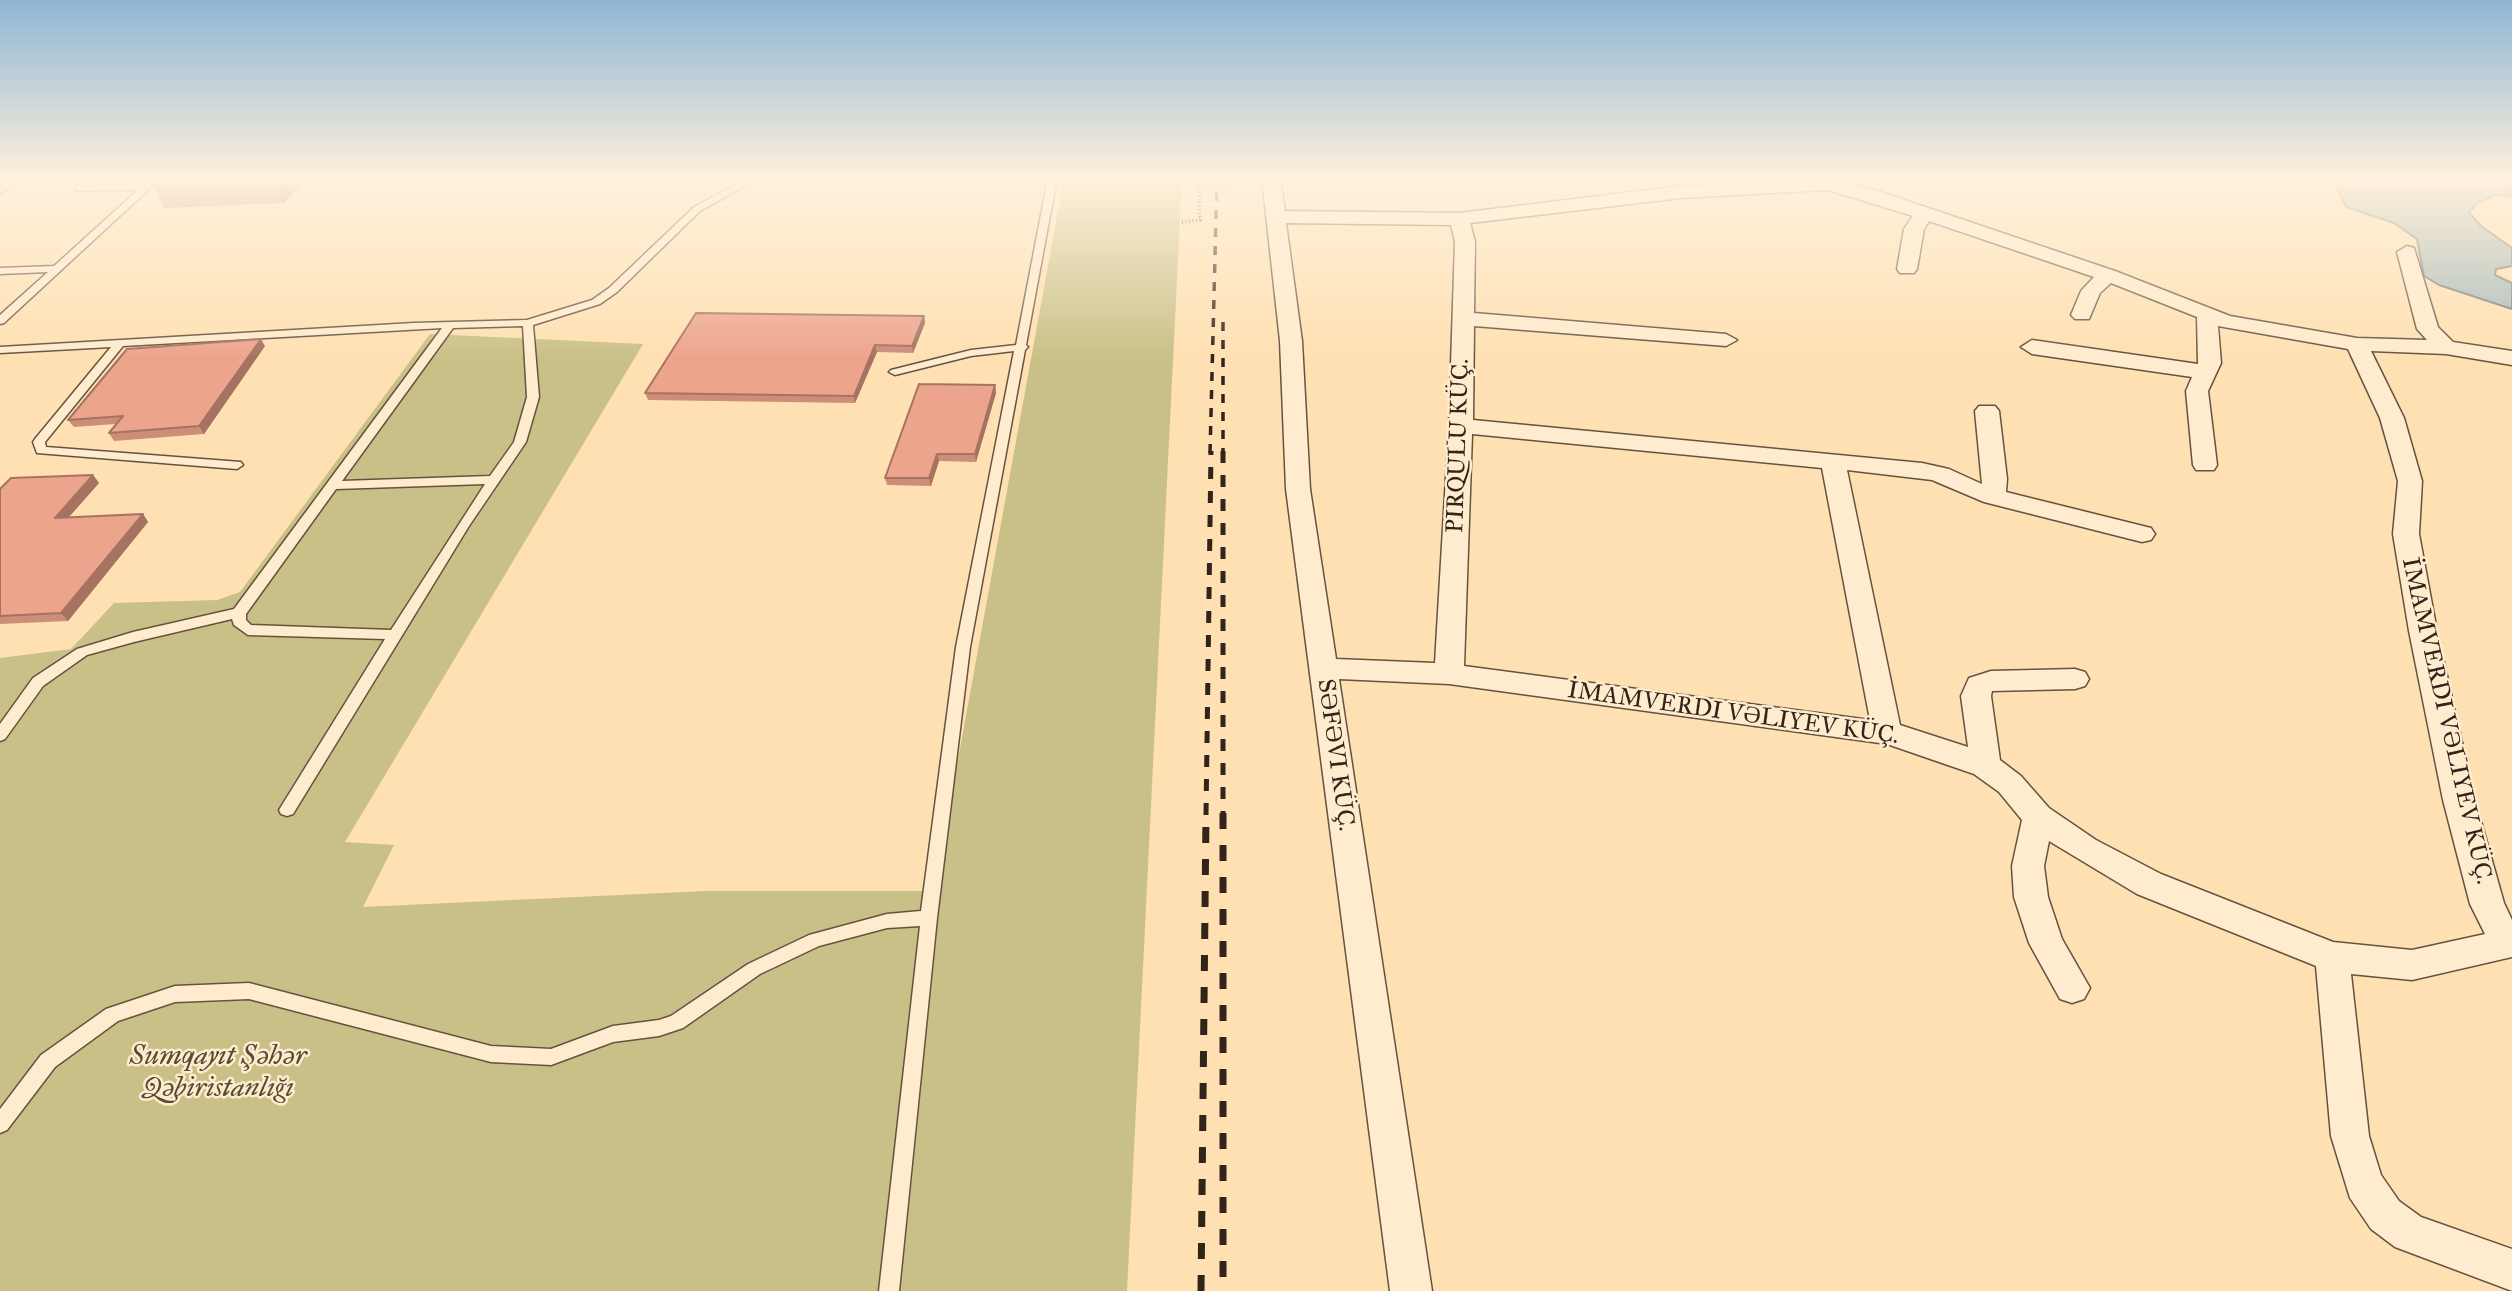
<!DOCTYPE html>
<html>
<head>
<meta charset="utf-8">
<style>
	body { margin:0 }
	canvas { display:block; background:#ffe0b2 }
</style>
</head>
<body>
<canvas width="2512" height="1291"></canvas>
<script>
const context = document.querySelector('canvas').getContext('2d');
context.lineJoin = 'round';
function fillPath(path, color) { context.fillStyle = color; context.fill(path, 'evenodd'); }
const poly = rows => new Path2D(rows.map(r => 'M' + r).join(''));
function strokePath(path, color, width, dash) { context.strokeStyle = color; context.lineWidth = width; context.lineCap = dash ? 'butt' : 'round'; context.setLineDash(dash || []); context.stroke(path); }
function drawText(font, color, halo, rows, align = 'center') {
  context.font = font + ' "IM FELL Great Primer",serif'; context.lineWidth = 5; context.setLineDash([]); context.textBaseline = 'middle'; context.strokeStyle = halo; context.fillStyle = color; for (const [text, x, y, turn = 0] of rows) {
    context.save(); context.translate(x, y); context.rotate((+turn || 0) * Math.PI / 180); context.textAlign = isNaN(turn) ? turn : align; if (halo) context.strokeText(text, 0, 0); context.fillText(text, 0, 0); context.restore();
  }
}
fillPath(poly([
	[1064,178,1182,178,1127,1291,0,1291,0,658,71,649,114,603,217,600,240,592,430,334,643,344,345,842,394,845,363,907,705,891,934,891]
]), '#c9c087');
const water = poly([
	[2332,178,2512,178,2512,197,2496,195,2477,203,2469,213,2481,226,2512,248,2512,266,2496,269,2495,275,2512,283,2512,309,2439,285,2424,276,2417,239,2394,223,2346,207,2332,178]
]);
fillPath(water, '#a7bab9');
strokePath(water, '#787e7a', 2);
const service = poly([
	[10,178,20,178,0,194,0,186,10,178],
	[84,178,93,178,86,186,145,184,152,178,161,178,4,323,0,324,0,315,48,272,0,274,0,268,54,266,138,190,75,191,75,187,84,178],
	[748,178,759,178,700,211,617,292,600,304,533,325,539,397,526,442,469,526,293,814,287,816,281,814,279,810,385,639,248,635,234,625,232,619,134,642,87,655,43,686,5,739,0,741,0,724,33,678,77,649,133,632,234,609,442,328,123,346,45,442,46,447,241,462,243,465,237,469,37,453,33,442,35,439,111,347,0,353,0,347,414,323,527,320,592,300,609,288,694,207,748,178],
	[523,326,527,397,514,442,490,476,342,481,453,328,523,326],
	[485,484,391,630,251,625,246,620,246,614,336,489,485,484],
	[1048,178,1057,178,1026,345,1028,347,1025,350,970,647,937,918,899,1291,879,1291,920,926,887,928,819,946,760,974,683,1028,659,1036,613,1042,551,1065,491,1062,249,999,175,1002,118,1021,55,1067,7,1130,0,1133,0,1109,41,1055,106,1009,175,986,249,983,491,1046,551,1049,613,1026,659,1020,671,1016,748,964,809,935,887,914,921,911,956,647,1014,351,971,356,895,375,889,372,891,370,971,350,1016,345,1048,178]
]);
const minor = poly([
	[1262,178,1280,178,1285,211,1459,213,1681,186,1828,180,1872,189,2115,271,2230,316,2357,338,2427,340,2417,329,2397,252,2407,246,2414,248,2438,327,2453,342,2512,351,2512,365,2446,354,2371,351,2404,418,2422,481,2419,534,2437,631,2475,800,2504,903,2512,920,2512,957,2412,980,2351,974,2369,1136,2381,1175,2399,1201,2421,1217,2512,1249,2512,1291,2395,1247,2371,1229,2350,1198,2331,1136,2316,966,2137,894,2049,841,2044,866,2048,897,2062,939,2090,988,2084,999,2072,1003,2060,999,2029,943,2014,897,2012,866,2022,820,1999,792,1974,774,1887,744,1449,684,1339,679,1432,1291,1390,1291,1286,489,1280,341,1262,178],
	[1828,190,1913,216,1904,229,1897,269,1900,273,1914,273,1917,269,1924,229,1929,221,2094,277,2081,291,2071,315,2075,319,2089,319,2100,293,2111,283,2197,317,2198,364,2032,340,2021,347,2032,354,2192,377,2186,391,2193,465,2196,470,2214,470,2217,465,2208,391,2221,363,2218,326,2348,349,2380,418,2398,481,2393,534,2409,631,2443,800,2470,904,2485,934,2412,950,2333,942,2161,874,2096,840,2049,808,2021,776,2000,760,1991,696,1992,691,2075,689,2085,686,2089,679,2085,672,2075,669,1991,671,1969,678,1961,696,1968,747,1900,725,1847,470,1932,480,1984,502,2142,542,2151,540,2155,534,2151,528,2006,492,2007,479,1999,411,1995,406,1979,406,1975,411,1982,484,1949,469,1922,463,1473,420,1474,326,1726,346,1737,340,1726,334,1474,313,1475,242,1470,223,1681,198,1828,190],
	[1286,223,1451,225,1455,242,1449,426,1435,663,1336,659,1310,489,1302,341,1286,223],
	[1472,434,1822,468,1870,720,1464,666,1472,434],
	[2226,178,2244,178,2244,179,2235,184,2226,178]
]);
strokePath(service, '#645341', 3);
strokePath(minor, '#645341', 3);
strokePath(poly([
	[1182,222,1200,220,1199,186,1253,184]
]), '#31241b', 3.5, [1, 2.5]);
fillPath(service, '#ffebcd');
fillPath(minor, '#ffebcd');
strokePath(poly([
	[1223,322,1223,453],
	[1210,453,1217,178]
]), '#31241b', 3.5, [9, 9]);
strokePath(poly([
	[1223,451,1223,815],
	[1206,815,1211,451]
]), '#31241b', 5, [12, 12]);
strokePath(poly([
	[1223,813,1223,1291],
	[1201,1291,1206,813]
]), '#31241b', 7, [16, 16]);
fillPath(poly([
	[153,178,306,178,284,203,165,208,150,181],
	[924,316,925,323,913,353,877,352,855,403,648,400,645,393],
	[265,346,204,434,114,441,109,433,116,424,74,427,68,420],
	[995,385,996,393,976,462,939,461,931,486,887,485,885,478],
	[93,475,99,483,68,518,143,514,148,522,68,621,0,624,0,489]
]), '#cc8d79');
fillPath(poly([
	[272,178,306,178,284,203],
	[924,316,925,323,913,353,912,346],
	[261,339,265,346,204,434,199,426],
	[875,345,877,352,855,403,854,396],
	[995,385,996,393,976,462,975,454],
	[937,454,939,461,931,486,929,478],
	[93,475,99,483,61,526,55,518],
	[143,514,148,522,68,621,61,613]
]), '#a67363');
const building = poly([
	[153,178,222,178,150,181,153,178],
	[696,313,924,316,912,346,875,345,854,396,645,393,696,313],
	[261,339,199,426,109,433,123,416,68,420,127,349,261,339],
	[919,384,995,385,975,454,937,454,929,478,885,478,919,384],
	[93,475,55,518,143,514,61,613,0,616,0,489,11,478,93,475]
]);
fillPath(building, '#eda48d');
strokePath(building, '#a67363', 2);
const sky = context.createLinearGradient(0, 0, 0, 359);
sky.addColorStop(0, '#8eb6d5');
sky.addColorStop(0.5, '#fff1dc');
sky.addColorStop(1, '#fff1dc00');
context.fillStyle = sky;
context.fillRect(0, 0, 2512, 359);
drawText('24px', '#31241b', '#ffebcd', [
	["PIRQULU KÜÇ.",1459,446,-88],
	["İMAMVERDI VƏLIYEV KÜÇ.",1733,714,8],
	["İMAMVERDI VƏLIYEV KÜÇ.",2446,721,77],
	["SƏFƏVI KÜÇ.",1335,755,82]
]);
drawText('italic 28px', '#574b36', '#ffebcd', [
	["Sumqayıt Şəhər",218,1057],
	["Qəbiristanlığı",218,1089]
]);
</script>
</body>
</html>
